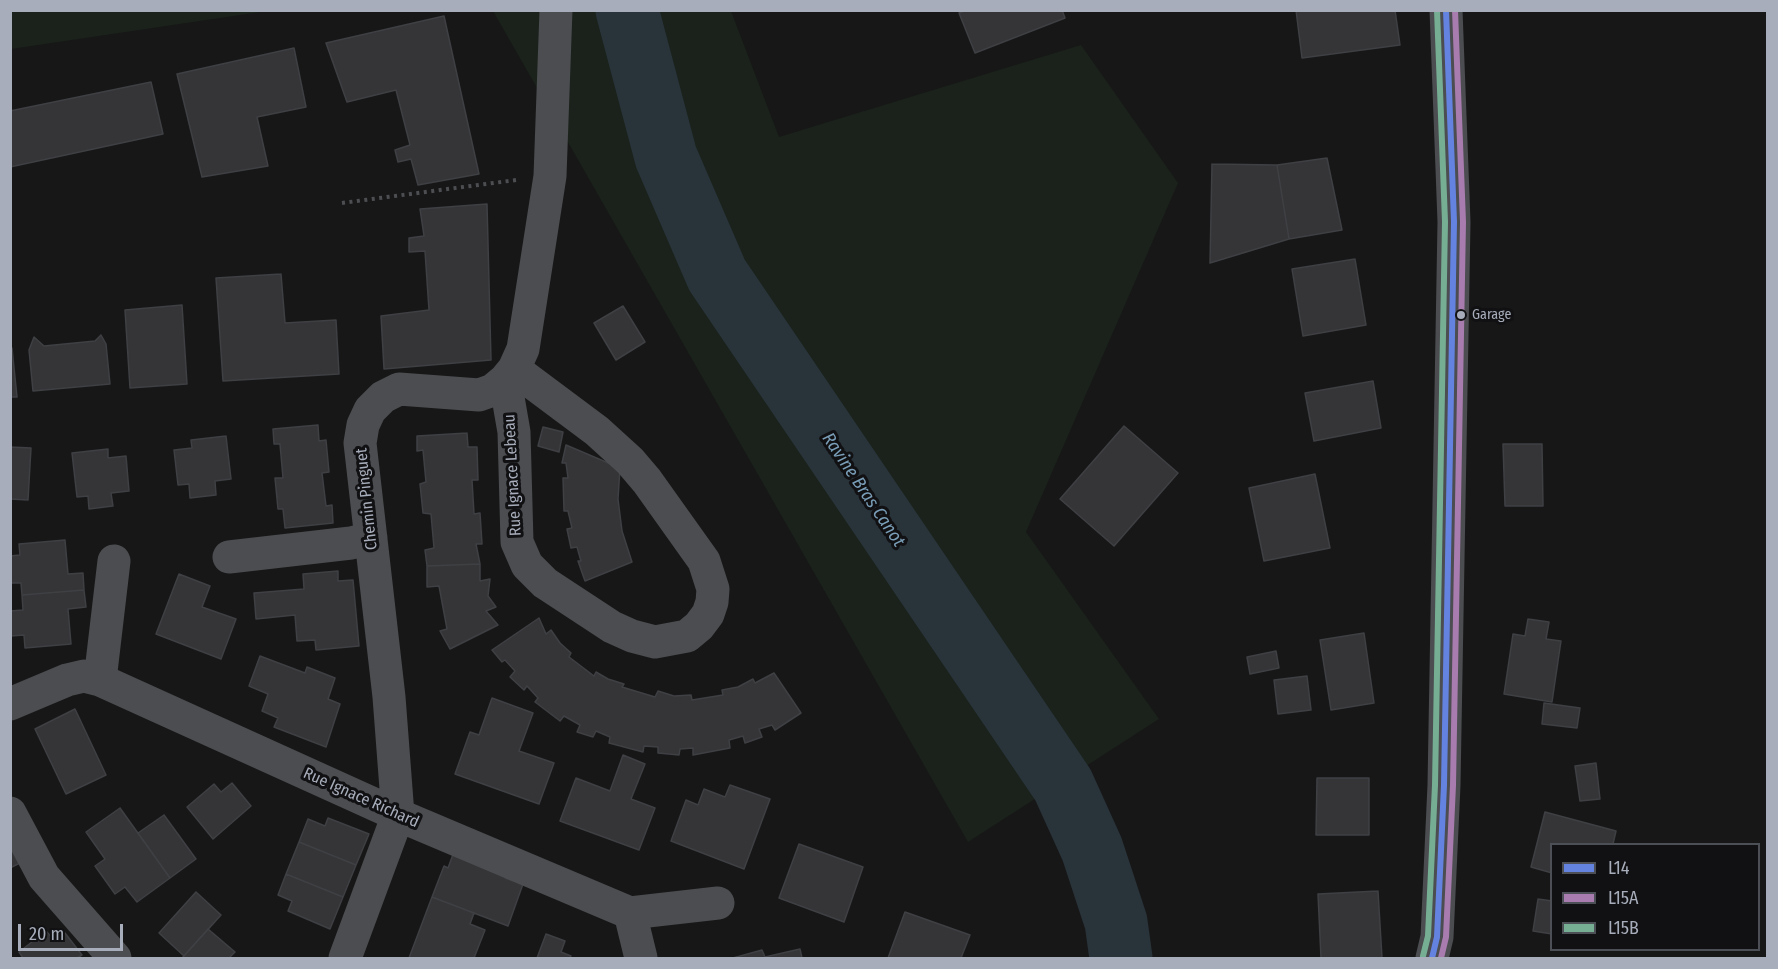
<!DOCTYPE html>
<html>
<head>
<meta charset="utf-8">
<style>
	body { margin:0 }
	#map { position:relative; width:1778px; height:969px; overflow:hidden; background:#171717; font-family:"Fira Sans Condensed",sans-serif }
	canvas { display:block }
	.frame { position:absolute; inset:0; border:12px solid #a7adba; pointer-events:none }
	.legend { position:absolute; left:1550px; top:843px; width:210px; height:108px; box-sizing:border-box; background:#111113; border:2px solid #4d4f56; margin:0; padding:8px 10px; list-style:none; font-size:18px; color:#a7adba }
	.legend li { display:flex; align-items:center; gap:12px; height:30px }
	.legend b { width:30px; border:2px solid #4d4f56 }
	.scale { position:absolute; left:18px; top:924px; width:105px; height:27px; box-sizing:border-box; border:3px solid #a7adba; border-top:0; padding-left:8px; font-size:18px; line-height:21px; white-space:nowrap; color:#a7adba; -webkit-text-stroke:4px #111113; paint-order:stroke }
</style>
</head>
<body>
<div id="map">
<canvas width="1778" height="969"></canvas>
<div class="frame"></div>
<ul class="legend">
<li><b style="height:8px;background:#6483e1"></b>L14</li>
<li><b style="height:8px;background:#a87cae"></b>L15A</li>
<li><b style="height:8px;background:#76ae93"></b>L15B</li>
</ul>
<div class="scale">20 m</div>
</div>
<script>
const context = document.querySelector('canvas').getContext('2d');
context.lineJoin = 'round';
function fillPath(path, color) { context.fillStyle = color; context.fill(path, 'evenodd'); }
const poly = rows => new Path2D(rows.map(r => 'M' + r).join(''));
function strokePath(path, color, width, dash) { context.strokeStyle = color; context.lineWidth = width; context.lineCap = dash ? 'butt' : 'round'; context.setLineDash(dash || []); context.stroke(path); }
function drawText(font, color, halo, rows, align = 'center') {
  context.font = font + ' "Fira Sans Condensed",sans-serif'; context.lineWidth = 6; context.setLineDash([]); context.textBaseline = 'middle'; context.strokeStyle = halo; context.fillStyle = color; for (const [text, x, y, turn = 0] of rows) {
    context.save(); context.translate(x, y); context.rotate((+turn || 0) * Math.PI / 180); context.textAlign = isNaN(turn) ? turn : align; if (halo) context.strokeText(text, 0, 0); context.fillText(text, 0, 0); context.restore();
  }
}
fillPath(poly([
	[11,10,267,10,267,11,11,49],
	[493,11,731,11,779,137,1081,45,1178,183,1026,532,1159,719,968,842]
]), '#1a221b');
strokePath(poly([
	[627,10,666,157,717,275,1063,785,1092,849,1116,922,1121,958]
]), '#29333a', 63);
const building = poly([
	[966,10,1062,10,1065,18,975,53,959,13,966,10],
	[1296,10,1395,10,1400,45,1302,58,1296,10],
	[444,16,479,174,418,185,411,159,398,162,395,150,410,145,396,90,347,102,326,43,444,16],
	[294,48,306,107,257,117,268,166,202,177,177,74,294,48],
	[151,82,163,134,10,167,10,111,151,82],
	[1327,158,1342,230,1289,239,1277,165,1327,158],
	[1212,164,1277,165,1289,239,1210,263,1212,164],
	[487,204,491,360,384,369,381,316,429,310,425,251,409,252,409,238,424,236,420,209,487,204],
	[1355,259,1366,325,1303,336,1292,269,1355,259],
	[281,274,285,323,336,320,339,374,223,381,216,278,281,274],
	[182,305,187,384,130,388,125,310,182,305],
	[623,306,645,342,616,360,594,323,623,306],
	[101,335,106,344,110,384,33,391,29,350,34,337,44,346,95,341,101,335],
	[10,348,12,348,17,397,10,397,10,348],
	[1373,381,1381,428,1314,441,1305,393,1373,381],
	[318,425,319,441,326,440,329,472,322,473,326,506,332,505,333,523,285,528,283,509,278,509,275,478,283,478,280,444,274,444,273,429,318,425],
	[1124,426,1178,473,1114,546,1060,499,1124,426],
	[543,427,563,432,559,452,538,446,543,427],
	[467,433,468,447,477,447,478,480,472,480,474,514,480,513,482,544,476,544,480,564,427,566,425,550,434,548,431,514,423,513,420,484,426,482,423,450,417,451,417,436,467,433],
	[226,436,231,479,215,481,216,495,190,498,189,484,178,485,174,450,192,448,191,440,226,436],
	[1503,444,1542,444,1543,506,1505,506,1503,444],
	[566,445,620,468,618,499,622,531,632,562,585,581,578,561,581,561,577,547,571,548,567,529,572,528,568,511,564,511,563,478,568,478,566,463,562,463,566,445],
	[10,447,31,448,28,500,10,499,10,447],
	[108,449,108,458,126,456,129,491,111,493,113,506,89,509,88,496,77,497,72,453,108,449],
	[1315,474,1330,548,1264,561,1249,488,1315,474],
	[65,540,68,574,83,573,84,590,22,595,21,583,10,583,10,556,20,555,19,544,65,540],
	[480,564,480,581,490,579,488,596,496,607,486,611,498,625,450,649,440,631,447,629,439,586,427,587,427,566,480,564],
	[338,571,338,581,353,580,359,646,316,650,315,640,297,641,295,615,256,619,254,593,304,589,303,574,338,571],
	[179,574,210,586,202,607,236,619,221,659,156,634,179,574],
	[84,590,86,607,68,609,71,644,25,648,24,635,10,636,10,611,23,610,22,595,84,590],
	[539,618,546,634,551,630,560,643,571,653,569,657,594,676,596,672,608,679,624,684,622,687,655,697,658,691,674,696,691,695,692,700,723,695,722,690,738,687,753,679,755,683,774,673,801,713,775,730,772,725,759,729,762,737,745,743,743,736,729,740,730,748,693,755,693,748,680,749,679,755,658,753,658,747,644,746,643,752,609,743,610,737,596,731,593,737,577,732,580,725,564,716,560,721,535,702,538,698,527,686,524,690,510,677,515,671,505,660,502,662,492,650,539,618],
	[1528,619,1549,622,1546,639,1561,641,1552,702,1504,694,1513,634,1525,636,1528,619],
	[1364,633,1374,703,1331,710,1320,640,1364,633],
	[1276,651,1279,668,1250,674,1247,657,1276,651],
	[260,656,305,673,307,667,335,678,328,699,340,704,326,747,274,727,278,718,262,711,268,694,249,686,260,656],
	[1307,676,1311,710,1278,714,1274,680,1307,676],
	[492,698,533,713,519,751,554,763,539,804,455,774,470,732,479,735,492,698],
	[1544,703,1580,708,1577,728,1542,724,1544,703],
	[75,709,106,775,66,794,35,729,75,709],
	[623,755,645,764,631,799,655,808,639,850,560,821,576,778,610,791,623,755],
	[1596,763,1600,799,1580,801,1575,766,1596,763],
	[1317,778,1369,778,1369,835,1316,835,1317,778],
	[232,783,251,806,213,839,187,807,214,784,221,792,232,783],
	[730,785,770,799,744,869,671,841,686,800,698,805,704,789,725,797,730,785],
	[120,808,170,878,137,902,125,887,115,894,95,866,105,859,86,832,120,808],
	[1545,812,1616,831,1613,844,1552,844,1552,873,1531,867,1545,812],
	[164,815,196,859,170,878,138,833,164,815],
	[328,818,369,834,356,865,299,842,308,819,325,826,328,818],
	[299,842,356,865,343,897,286,874,299,842],
	[799,844,863,867,844,922,779,898,799,844],
	[10,847,20,863,10,868,10,847],
	[455,849,508,869,505,878,523,884,508,926,432,897,444,866,448,868,455,849],
	[286,874,343,897,330,929,288,911,292,901,278,895,286,874],
	[1378,891,1382,958,1321,958,1318,894,1378,891],
	[196,892,221,915,184,956,159,933,196,892],
	[432,897,474,913,470,924,485,930,474,958,409,958,432,897],
	[1538,899,1552,901,1552,934,1533,931,1538,899],
	[905,912,970,935,961,958,888,958,905,912],
	[208,929,235,952,229,958,182,958,208,929],
	[46,931,55,941,65,933,82,955,77,958,23,958,19,952,46,931],
	[546,934,565,941,561,952,571,956,570,958,537,958,546,934],
	[800,949,802,958,733,958,762,950,765,957,800,949]
]);
fillPath(building, '#353537');
strokePath(building, '#3f4044', 1.5);
strokePath(poly([
	[342,203,516,180]
]), '#4d4e52', 4, [3, 4.5]);
strokePath(poly([
	[505,380,514,432,517,542,527,565,545,583,612,627,632,636,655,642,687,636,699,626,708,614,712,602,713,589,704,561,647,481,630,461,597,431,514,369],
	[229,557,351,543,371,538],
	[100,680,114,561],
	[10,704,67,680,84,676,100,680,398,815,630,913,718,903],
	[10,813,44,877,115,958],
	[630,913,641,958],
	[345,958,398,815,389,697,360,443,363,425,370,410,383,397,399,389,479,395,493,390,505,380,514,369,523,349,550,176,556,10],
	[1432,958,1437,937,1444,785,1454,222,1446,10]
]), '#4b4d50', 33);
strokePath(poly([
	[1432,958,1437,937,1444,785,1454,222,1446,10]
]), '#6483e1', 6);
strokePath(poly([
	[1441,958,1446,937,1453,785,1463,222,1455,10]
]), '#a87cae', 6);
strokePath(poly([
	[1423,956,1428,936,1435,785,1445,222,1437,10]
]), '#76ae93', 6);
for (const [x, y, r, color] of [
	[1461,315,5,"#a7adba"]
]) { const dot = new Path2D(); dot.arc(x, y, r, 0, 2 * Math.PI); context.fillStyle = color; context.fill(dot); strokePath(dot, '#111113', 2); }
drawText('14px', '#a7adba', '#111113', [
	["Garage",1472,315]
], 'left');
drawText('16px', '#a7adba', '#111113', [
	["Rue Ignace Lebeau",513,475,-93],
	["Chemin Pinguet",367,499,-96],
	["Rue Ignace Richard",361,798,24]
]);
drawText('italic 18px', '#7a9eb8', '#111113', [
	["Ravine Bras Canot",863,490,56]
]);
</script>
</body>
</html>
